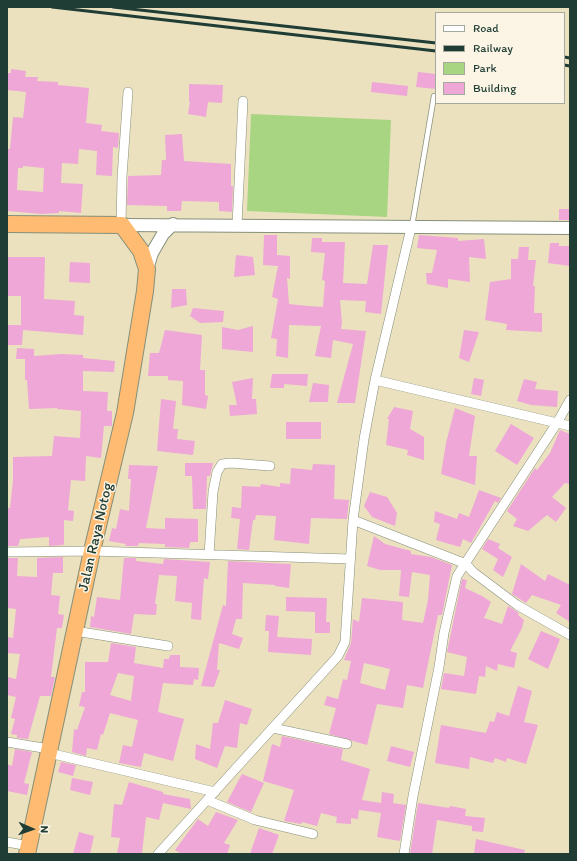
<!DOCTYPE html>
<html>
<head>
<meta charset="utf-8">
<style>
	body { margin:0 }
	#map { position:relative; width:577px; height:861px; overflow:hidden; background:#ebe1bf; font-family:Itim,sans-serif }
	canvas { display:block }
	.frame { position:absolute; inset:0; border:8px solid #1f3d34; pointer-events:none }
	.legend { position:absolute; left:435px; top:12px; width:130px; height:92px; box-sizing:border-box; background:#fcf5e5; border:1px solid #a4ab9e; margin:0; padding:5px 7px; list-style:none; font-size:12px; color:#1f3d34 }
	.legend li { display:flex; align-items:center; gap:8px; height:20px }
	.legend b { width:20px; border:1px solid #a4ab9e }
	.north { position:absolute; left:12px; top:809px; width:40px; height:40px; -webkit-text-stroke:3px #fcf5e5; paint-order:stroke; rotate:92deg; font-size:11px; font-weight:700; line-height:16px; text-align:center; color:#1f3d34 }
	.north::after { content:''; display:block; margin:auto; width:14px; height:18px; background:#1f3d34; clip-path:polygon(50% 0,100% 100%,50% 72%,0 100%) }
</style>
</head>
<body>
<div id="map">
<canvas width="577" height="861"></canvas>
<div class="frame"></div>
<ul class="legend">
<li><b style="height:5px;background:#fff"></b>Road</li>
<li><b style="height:5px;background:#1f3d34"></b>Railway</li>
<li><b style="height:11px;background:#a8d581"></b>Park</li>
<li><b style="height:11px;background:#eea7d6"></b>Building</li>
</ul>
<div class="north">N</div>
</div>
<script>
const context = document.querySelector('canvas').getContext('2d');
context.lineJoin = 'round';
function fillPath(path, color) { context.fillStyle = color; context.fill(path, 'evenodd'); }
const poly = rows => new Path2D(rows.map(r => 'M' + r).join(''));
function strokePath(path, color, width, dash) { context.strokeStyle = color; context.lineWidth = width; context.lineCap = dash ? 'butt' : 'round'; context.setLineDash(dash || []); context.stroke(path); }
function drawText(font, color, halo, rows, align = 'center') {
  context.font = font + ' Itim,sans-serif'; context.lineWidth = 3; context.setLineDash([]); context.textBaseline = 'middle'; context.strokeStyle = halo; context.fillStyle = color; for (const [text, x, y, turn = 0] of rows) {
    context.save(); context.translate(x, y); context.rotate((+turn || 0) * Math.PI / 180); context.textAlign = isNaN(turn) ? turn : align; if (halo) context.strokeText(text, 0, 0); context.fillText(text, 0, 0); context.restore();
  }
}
fillPath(poly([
	[251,114,391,120,387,217,247,211]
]), '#a8d581');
fillPath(poly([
	[11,69,26,71,25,77,38,77,37,81,58,82,58,85,89,88,86,123,102,125,101,131,119,133,118,148,113,147,112,176,96,175,97,151,79,149,78,164,62,163,61,183,83,184,81,213,59,211,59,213,42,214,7,211,7,149,10,149,13,117,23,118,26,92,7,90,7,73,11,73],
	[23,166,44,168,43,192,17,190,18,168,23,168],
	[418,72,436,74,436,89,416,87],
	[372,82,408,86,407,96,371,92],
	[189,84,223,85,222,103,208,102,206,117,188,114,190,102,189,102],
	[182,134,184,161,231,164,231,186,233,186,232,212,219,211,219,202,182,201,181,211,167,211,167,206,127,205,128,176,161,175,162,160,166,160,165,135],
	[559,209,570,209,570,220,559,220],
	[264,235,277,235,277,255,290,256,290,279,287,278,289,304,308,306,323,307,325,281,322,280,325,253,311,252,312,238,322,238,322,242,345,242,343,283,367,284,373,245,388,245,381,314,365,312,366,301,340,300,342,323,341,329,366,331,355,403,337,403,353,344,333,340,331,358,315,356,321,326,289,325,288,358,276,356,277,339,271,338,278,299,272,297,278,266,263,265],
	[419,235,458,238,458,241,484,239,486,259,469,257,470,282,448,279,448,288,427,284,426,273,432,273,437,250,417,248],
	[550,243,559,243,559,246,570,246,570,266,548,263],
	[519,247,529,247,528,260,536,260,533,286,535,286,534,313,542,313,542,332,506,330,507,324,485,320,490,282,511,279,511,259,518,259],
	[236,255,253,257,255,275,234,277],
	[7,257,45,257,44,299,75,301,74,315,84,316,83,335,23,330,22,345,8,345,7,325,21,325,21,296,7,296],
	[70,262,90,263,90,283,69,282],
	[172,289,186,289,187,305,171,308],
	[193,308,224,311,223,322,200,323,190,316],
	[253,326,253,352,222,349,222,327,238,330],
	[165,330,202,335,200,370,205,370,205,395,208,396,206,409,182,405,183,381,168,380,168,376,148,376,150,353,159,353],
	[464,330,479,332,469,362,459,358],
	[17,348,34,349,34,356,62,354,83,355,83,358,115,361,114,372,83,371,83,391,108,392,107,411,112,411,112,426,104,426,101,458,86,456,85,481,71,480,68,510,74,511,73,521,64,520,64,544,63,545,49,546,49,537,20,539,18,546,7,546,7,508,10,508,13,481,13,457,52,456,54,436,80,438,81,411,57,409,57,408,29,409,27,380,25,380,25,359,16,359],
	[272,374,308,374,307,386,284,384,284,388,270,388],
	[253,378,252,399,256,399,257,414,230,416,229,405,237,405,232,382],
	[474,378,484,380,481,396,471,394],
	[524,379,537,382,535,389,558,391,557,407,531,405,517,401],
	[313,383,329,385,328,402,309,402],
	[161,399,176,401,173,429,178,429,177,439,195,441,193,455,157,451],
	[394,407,413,411,410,429,424,437,424,460,407,455,408,450,386,445,389,419,387,419],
	[455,408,475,416,469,456,477,456,475,485,441,474,446,443],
	[286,422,321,422,321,439,286,439],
	[511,424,534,438,517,465,495,451],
	[560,430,570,434,570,484,565,483,552,497,566,508,556,522,547,515,528,531,513,526,517,519,507,511,533,471,535,468,537,470,550,453],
	[185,463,213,463,210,476,207,476,206,509,193,509,192,476,185,476],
	[313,464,335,465,334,499,349,500,347,519,311,518,309,544,274,540,276,516,256,515,255,520,253,520,249,550,237,549,240,519,231,518,232,507,241,508,242,486,260,487,261,484,280,487,280,483,290,484,291,468,312,470],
	[129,465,158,466,146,528,165,529,165,518,198,519,198,542,190,542,189,548,165,547,165,544,139,543,138,546,125,546,126,544,109,541,112,528,116,529,120,509,129,511,131,479,128,479],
	[479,490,501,498,498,503,495,501,471,543,463,539,460,547,436,540,440,524,434,522,435,511,457,519,459,513,469,517],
	[370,492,387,497,397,513,395,526,372,517,364,506],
	[374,536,385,544,411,551,411,554,431,557,452,565,442,615,438,615,423,688,407,685,403,708,377,704,367,745,329,734,336,708,324,705,327,696,338,699,343,679,347,680,351,661,344,660,351,643,353,619,359,622,362,598,403,602,402,620,423,623,428,600,430,575,412,572,409,597,399,596,401,570,380,570,367,566],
	[364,663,390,669,385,690,360,683],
	[488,539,500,544,498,548,512,557,503,577,493,570,498,559,482,549],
	[63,557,63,573,53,573,51,595,60,596,58,614,64,615,62,628,57,628,51,677,55,677,51,696,40,696,28,739,17,738,17,735,11,734,15,719,11,718,16,697,7,695,7,683,8,677,16,679,20,654,7,653,7,637,13,638,16,609,7,608,7,558,18,558,17,576,37,577,37,558],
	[124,558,136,558,136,561,163,564,164,559,210,562,208,579,204,578,201,620,191,619,192,603,175,601,177,576,159,575,155,604,157,604,156,615,134,614,131,634,90,627,91,616,94,617,97,597,120,600],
	[228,561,291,564,289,588,275,586,275,585,243,583,242,619,236,619,232,634,243,638,239,649,219,643,217,670,220,670,214,687,201,686,223,605,226,606],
	[521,564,545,581,548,574,570,585,570,622,556,613,561,605,532,595,526,603,512,594],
	[462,579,467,580,465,588,482,596,491,602,484,618,502,624,508,606,519,613,518,615,524,620,522,628,510,651,517,653,514,668,498,664,497,671,486,666,485,677,479,676,476,694,441,689,444,673,464,676,467,657,447,652],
	[286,597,327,598,326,622,330,622,330,633,315,633,315,612,286,611],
	[266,615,279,616,277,637,312,639,311,655,268,652,269,631,265,631],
	[541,631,560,639,548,669,528,659],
	[111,643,136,647,134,663,163,668,164,659,169,659,170,655,180,655,180,667,199,668,198,680,194,679,193,685,163,683,158,712,184,719,173,761,144,753,141,767,119,763,123,745,132,747,138,720,110,713,103,735,101,734,97,750,87,748,86,756,72,752,74,729,77,730,85,707,79,706,82,692,85,692,85,662,108,662],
	[118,673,134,676,131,701,110,695],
	[518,686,532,691,524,722,538,725,526,764,507,758,506,762,495,758,493,763,470,757,469,769,435,763,441,725,486,733,490,721,494,722,497,712,509,716],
	[225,700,252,709,247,725,240,723,237,748,225,746,217,768,195,759,196,744,210,749,213,723,218,723],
	[282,736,343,749,341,760,370,769,362,800,381,803,382,792,394,794,393,803,406,805,400,841,377,837,381,813,359,810,358,819,351,818,351,824,336,823,337,817,321,813,317,826,302,822,301,824,284,821,294,790,263,781,272,744,280,747],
	[391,746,414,752,410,767,387,761],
	[15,749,32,752,24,783,29,784,27,795,7,791,7,764,12,766],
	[61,762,76,765,73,776,58,772],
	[242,774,264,783,251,812,227,802],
	[72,778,93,782,90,795,70,790],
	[129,782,163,792,163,794,190,799,191,809,163,803,159,820,146,817,142,854,117,854,120,838,111,837,114,804,122,805],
	[418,803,449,808,450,806,466,809,465,816,485,818,483,832,472,831,472,826,437,820,432,854,410,854],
	[216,812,238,820,224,843,230,845,227,854,182,854,175,850,198,819,208,826],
	[259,828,279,835,272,854,250,854],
	[79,832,94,836,90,854,73,854],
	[476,839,525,850,524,854,474,854]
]), '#eea7d6');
const service = poly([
	[412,226,434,96]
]);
const minor = poly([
	[121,225,122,177,128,92],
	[237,225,243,101],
	[375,380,570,426],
	[353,520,466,564,473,572,517,605,570,635],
	[7,552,92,551,350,559],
	[209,555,213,492,217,472,222,464,231,463,270,466],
	[75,631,168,646],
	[273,728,347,744],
	[7,742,49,749],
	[49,753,215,792],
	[207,800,255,820,313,834],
	[7,842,29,846],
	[158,854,338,656,345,642,353,520,364,439,375,380,411,228],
	[404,854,413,796,439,667,444,633,457,576,557,423,570,400]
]);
const tertiary = poly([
	[122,225,570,228],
	[147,269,152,253,163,234,173,224]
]);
const trunk = poly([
	[7,224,122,225,141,251,147,269,145,291,125,413,92,551,27,854]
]);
strokePath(service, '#858f7a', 6);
strokePath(minor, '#858f7a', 10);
strokePath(tertiary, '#858f7a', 14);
strokePath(trunk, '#858f7a', 18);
strokePath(service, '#fff', 4.5);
strokePath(minor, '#fff', 9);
strokePath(tertiary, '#fff', 12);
strokePath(trunk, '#febb71', 16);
strokePath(poly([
	[52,7,436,51],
	[113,7,436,43],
	[564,57,570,58],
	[564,65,570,66]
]), '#1f3d34', 3);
drawText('15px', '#1f3d34', '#fcf5e5', [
	["Jalan Raya Notog",96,537,-77]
]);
</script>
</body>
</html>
